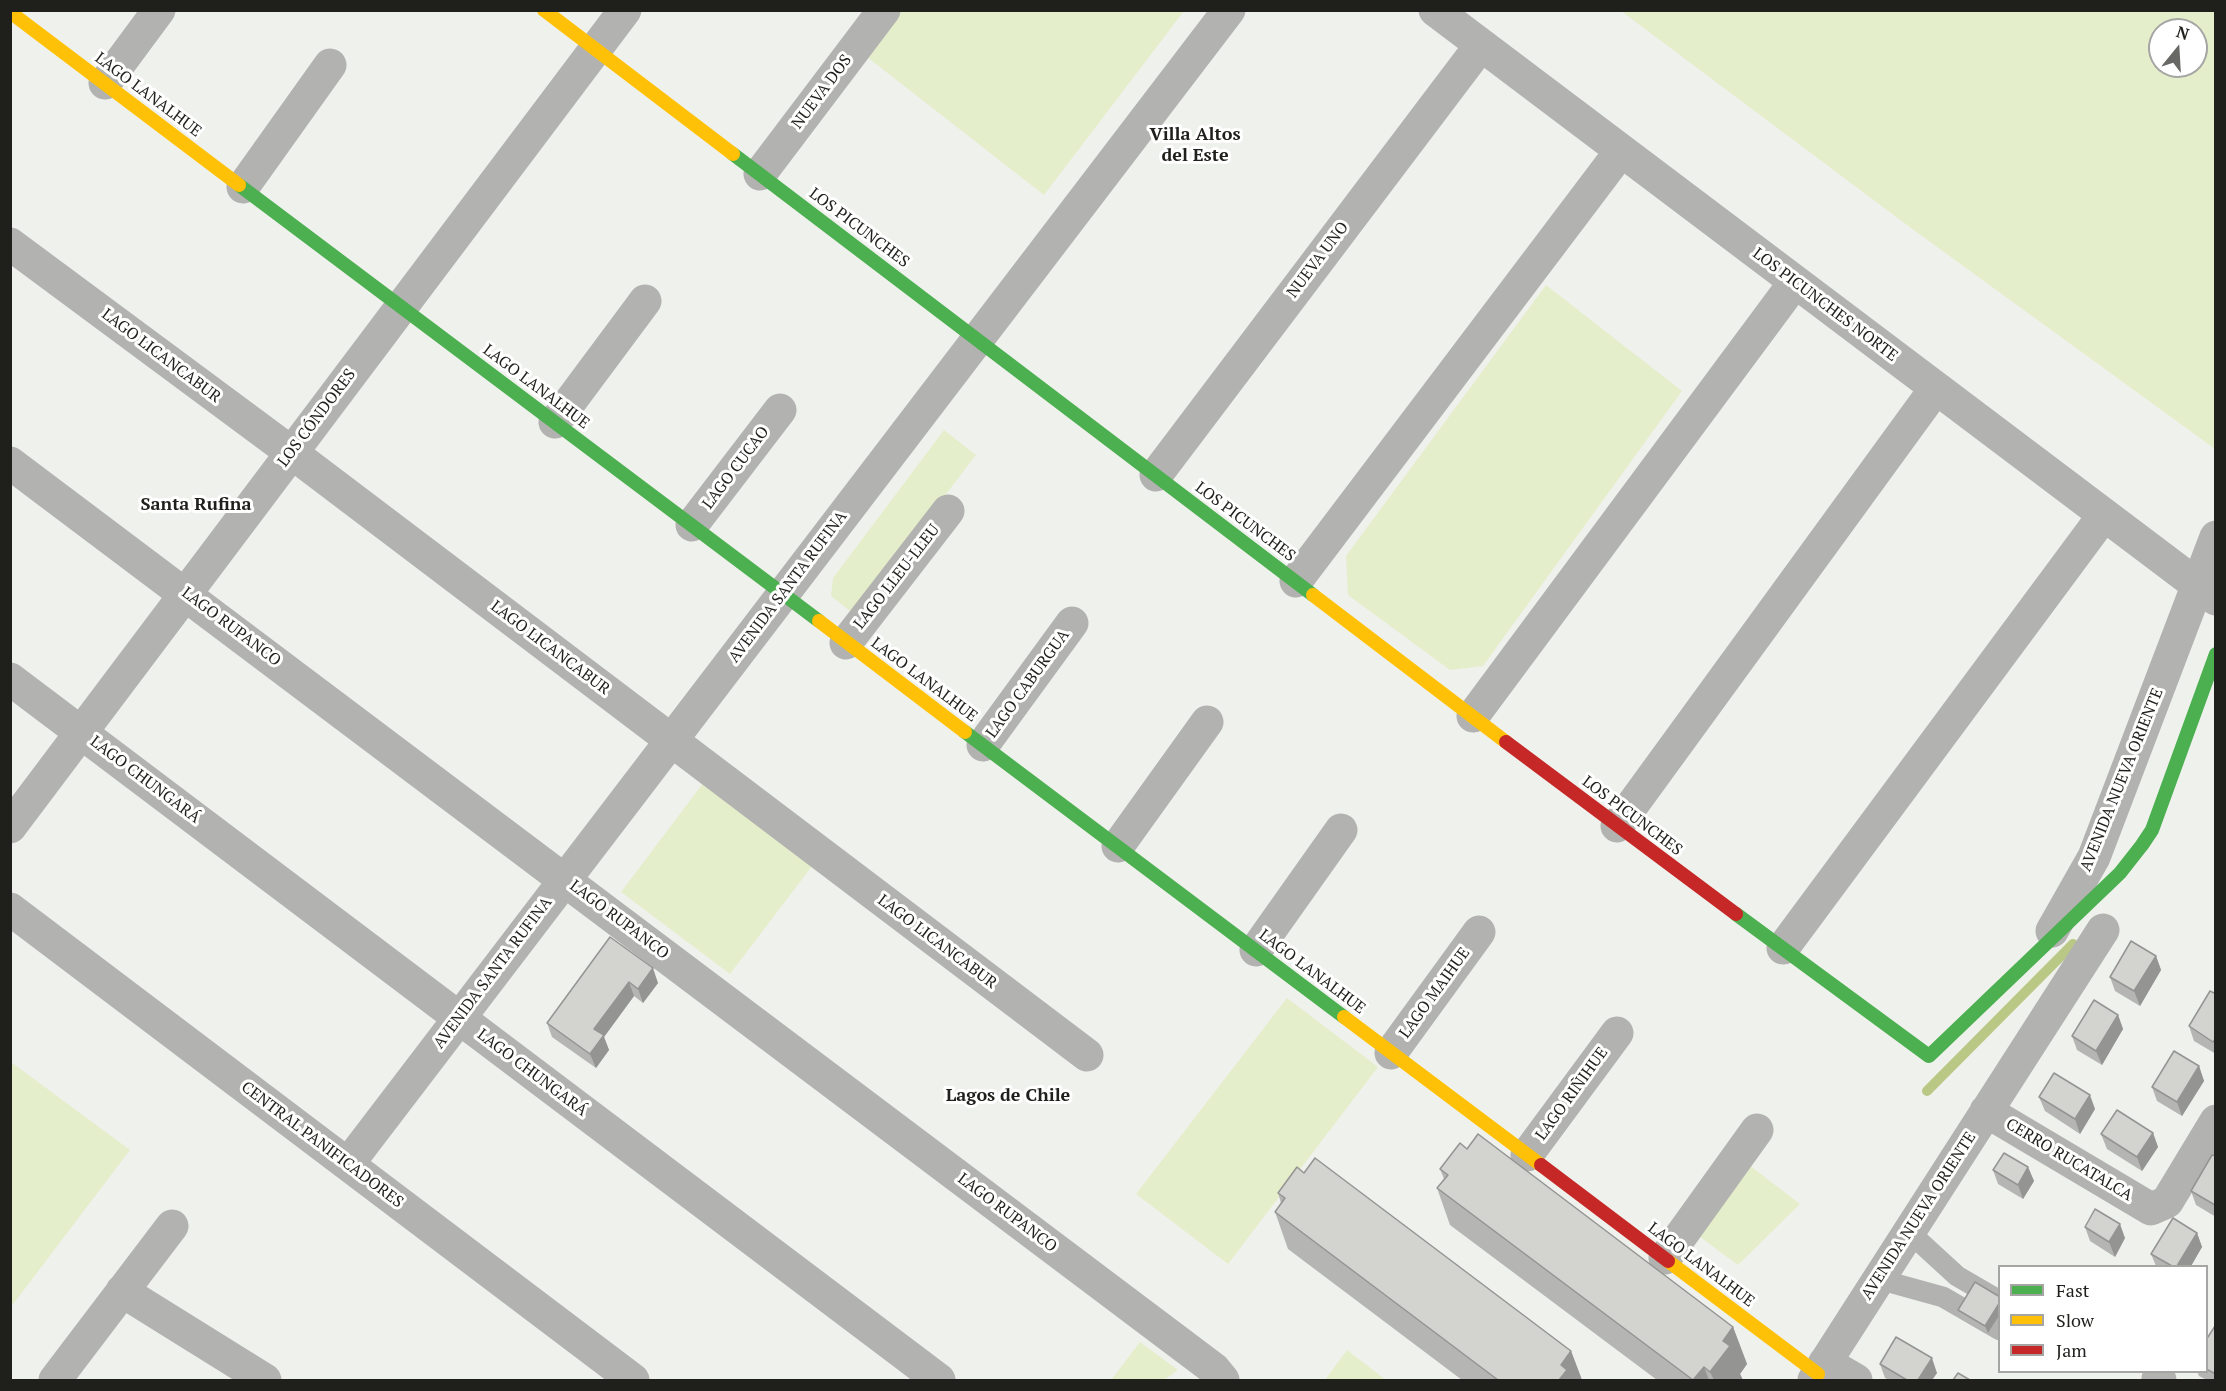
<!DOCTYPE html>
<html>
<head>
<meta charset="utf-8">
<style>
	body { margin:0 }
	#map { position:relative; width:2226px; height:1391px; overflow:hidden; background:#eff1ec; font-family:"PT Serif",serif }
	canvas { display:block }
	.frame { position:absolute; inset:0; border:12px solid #1f201c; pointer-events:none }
	.legend { position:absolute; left:1998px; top:1265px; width:210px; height:108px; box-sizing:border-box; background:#fff; border:2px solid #a5a6a4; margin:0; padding:8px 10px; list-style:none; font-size:18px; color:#1f201c }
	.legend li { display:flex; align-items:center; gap:12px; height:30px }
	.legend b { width:30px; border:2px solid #a5a6a4 }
	.north { position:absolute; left:2148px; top:18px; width:60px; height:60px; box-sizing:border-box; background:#fff; border:2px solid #a5a6a4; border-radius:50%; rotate:18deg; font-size:16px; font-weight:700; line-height:24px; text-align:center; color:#1f201c }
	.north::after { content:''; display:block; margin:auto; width:21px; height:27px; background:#686965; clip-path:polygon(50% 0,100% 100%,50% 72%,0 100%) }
</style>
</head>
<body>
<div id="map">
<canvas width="2226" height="1391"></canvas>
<div class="frame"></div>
<ul class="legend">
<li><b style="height:8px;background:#4caf50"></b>Fast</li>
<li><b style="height:8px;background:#ffc107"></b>Slow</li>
<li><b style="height:8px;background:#c62828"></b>Jam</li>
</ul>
<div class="north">N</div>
</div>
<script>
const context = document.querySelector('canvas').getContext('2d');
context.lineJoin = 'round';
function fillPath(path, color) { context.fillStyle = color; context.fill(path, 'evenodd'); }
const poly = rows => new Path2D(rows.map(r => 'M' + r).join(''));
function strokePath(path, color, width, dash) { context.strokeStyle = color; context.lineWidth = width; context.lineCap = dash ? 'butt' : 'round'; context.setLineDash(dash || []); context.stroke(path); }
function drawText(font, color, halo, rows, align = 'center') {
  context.font = font + ' "PT Serif",serif'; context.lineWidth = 6; context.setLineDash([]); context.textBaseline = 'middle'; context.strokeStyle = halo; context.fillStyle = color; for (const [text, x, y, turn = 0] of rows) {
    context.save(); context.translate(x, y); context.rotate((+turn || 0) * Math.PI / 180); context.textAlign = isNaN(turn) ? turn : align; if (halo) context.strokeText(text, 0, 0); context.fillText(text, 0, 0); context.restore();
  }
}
fillPath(poly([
	[902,11,1184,11,1044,195,867,57],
	[1621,11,2215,11,2215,449,1911,228],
	[2160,30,2196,30,2196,66,2160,66],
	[1546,285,1682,391,1483,666,1450,670,1348,595,1346,556],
	[944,430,976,455,854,614,831,596,833,578],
	[710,774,819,857,730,974,621,892],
	[1287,998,1378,1067,1228,1264,1136,1194],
	[11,1062,130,1150,11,1307],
	[1749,1165,1800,1204,1738,1265,1696,1234],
	[1140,1342,1178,1370,1164,1380,1111,1380],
	[1347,1350,1386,1380,1325,1380]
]), '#e5eecb');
strokePath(poly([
	[1927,1091,2073,944]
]), '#b9c885', 10);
strokePath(poly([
	[1909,1232,1957,1276,2000,1301],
	[1878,1279,1943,1297,2000,1330]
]), '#b2b2b0', 21);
strokePath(poly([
	[1435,10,2216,599],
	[105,83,159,10],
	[760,174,884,10],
	[243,187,330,65],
	[10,244,292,453,1087,1055],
	[555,422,645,301],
	[10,463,1214,1369,1223,1380],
	[1156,475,1481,45],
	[692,525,780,410],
	[1296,581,1621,151],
	[846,643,948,511],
	[10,679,939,1380],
	[1473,716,1795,282],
	[983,745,1072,623],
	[1617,826,1936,388],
	[10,827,625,10],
	[1118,846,1207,722],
	[10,909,633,1380],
	[2052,931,2094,857,2216,537],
	[1783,948,2104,515],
	[1256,950,1341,830],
	[1391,1053,1479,932],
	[1986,1111,2151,1209,2167,1202,2216,1121],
	[1527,1155,1617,1033],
	[348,1164,1229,10],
	[1665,1258,1757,1130],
	[122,1291,265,1380],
	[1825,1362,1856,1380],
	[2158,1379,2160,1380],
	[55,1380,172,1226],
	[1814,1380,2103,930]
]), '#b2b2b0', 33);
strokePath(poly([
	[733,154,1313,595],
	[239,185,819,621],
	[965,732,1344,1017],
	[1736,914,1929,1056,2120,873,2142,845,2152,830,2216,654]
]), '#4caf50', 14);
strokePath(poly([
	[544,10,733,154],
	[10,12,239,185],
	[1313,595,1506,742],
	[819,621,965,732],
	[1344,1017,1541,1165],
	[1668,1261,1818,1374]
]), '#ffc107', 14);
strokePath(poly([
	[1506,742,1736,914],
	[1541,1165,1668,1261]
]), '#c62828', 14);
fillPath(poly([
	[610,937,658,983,643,1003,634,996,604,1037,609,1050,596,1068,552,1037,547,1023],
	[2156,956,2161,970,2140,1006,2115,991,2110,977],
	[2216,994,2216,1054,2194,1041,2189,1026],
	[2118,1015,2123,1029,2102,1065,2077,1050,2072,1036],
	[2199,1066,2204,1081,2182,1116,2157,1101,2152,1087],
	[2039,1097,2095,1109,2080,1134,2045,1111],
	[2153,1133,2158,1147,2142,1171,2107,1149,2101,1134],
	[1467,1149,1733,1327,1747,1364,1740,1374,1743,1380,1657,1380,1450,1225,1437,1188,1444,1179,1440,1169],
	[2216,1156,2216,1217,2196,1205,2191,1191],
	[2028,1167,2034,1181,2023,1199,1998,1184,1993,1170],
	[1304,1173,1571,1351,1582,1380,1462,1380,1288,1249,1275,1212,1281,1203,1278,1193],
	[2085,1227,2125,1238,2115,1257,2090,1241],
	[2197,1233,2202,1247,2191,1266,2156,1266,2151,1254],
	[2000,1297,2000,1314,1988,1333,1961,1318,1958,1310],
	[2216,1326,2216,1380,2207,1380,2199,1376,2197,1371,2206,1371,2206,1340],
	[1880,1364,1937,1373,1932,1380,1889,1380,1885,1378]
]), '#b5b6b3');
fillPath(poly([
	[2156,956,2161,970,2140,1006,2134,991],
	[653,968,658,983,643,1003,638,989],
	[629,982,634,996,604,1037,609,1050,596,1068,590,1054,594,1029],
	[2118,1015,2123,1029,2102,1065,2096,1051],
	[2199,1066,2204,1081,2182,1116,2177,1102],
	[2090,1095,2095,1109,2080,1134,2075,1119],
	[2153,1133,2158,1147,2142,1171,2137,1157],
	[2028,1167,2034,1181,2023,1199,2018,1185],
	[2120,1224,2125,1238,2115,1257,2109,1242],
	[2197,1233,2202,1247,2191,1266,2177,1266],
	[2000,1302,2000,1314,1988,1333,1985,1326],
	[1733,1327,1747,1364,1740,1374,1743,1380,1714,1380,1710,1372,1723,1341],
	[1571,1351,1582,1380,1559,1380,1561,1365],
	[1932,1358,1937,1373,1932,1380,1918,1380],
	[1704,1367,1709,1380,1693,1380]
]), '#949492');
const building = poly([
	[610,937,653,968,638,989,629,982,594,1029,604,1035,590,1054,547,1023,610,937],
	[2131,941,2156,956,2134,991,2110,977,2131,941],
	[2210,991,2216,994,2216,1038,2213,1042,2189,1026,2210,991],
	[2094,1000,2118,1015,2096,1051,2072,1036,2094,1000],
	[2174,1051,2199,1066,2177,1102,2152,1087,2174,1051],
	[2054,1073,2090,1095,2075,1119,2039,1097,2054,1073],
	[2117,1110,2153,1133,2137,1157,2101,1134,2117,1110],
	[1478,1134,1733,1327,1723,1341,1730,1346,1710,1372,1704,1367,1693,1380,1437,1188,1448,1175,1440,1169,1460,1143,1467,1149,1478,1134],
	[2004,1153,2028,1167,2018,1185,1993,1170,2004,1153],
	[2212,1155,2216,1156,2215,1205,2191,1191,2212,1155],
	[1315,1158,1571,1351,1561,1365,1567,1370,1559,1380,1498,1380,1275,1212,1285,1198,1278,1193,1297,1167,1304,1173,1315,1158],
	[2095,1209,2120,1224,2109,1242,2085,1227,2095,1209],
	[2173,1218,2197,1233,2177,1266,2172,1266,2151,1254,2173,1218],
	[1975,1282,2000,1297,2000,1302,1985,1326,1958,1310,1975,1282],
	[2215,1326,2216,1326,2216,1374,2206,1369,2206,1340,2215,1326],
	[1896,1337,1932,1358,1918,1380,1907,1380,1880,1364,1896,1337],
	[1958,1373,1970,1380,1953,1380,1958,1373]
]);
fillPath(building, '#d3d4d0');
strokePath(building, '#949492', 1.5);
drawText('16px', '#1f201c', '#fff', [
	["NUEVA DOS",822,92,-53],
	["LAGO LANALHUE",148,95,37],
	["LOS PICUNCHES",859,228,37],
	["NUEVA UNO",1318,260,-53],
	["LOS PICUNCHES NORTE",1825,305,37],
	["LAGO LICANCABUR",161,356,37],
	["LAGO LANALHUE",536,387,37],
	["LOS CÓNDORES",317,418,-53],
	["LAGO CUCAO",736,468,-53],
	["LOS PICUNCHES",1245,522,37],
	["LAGO LLEU-LLEU",897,577,-52],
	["AVENIDA SANTA RUFINA",788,587,-53],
	["LAGO RUPANCO",231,627,37],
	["LAGO LICANCABUR",550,648,37],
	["LAGO LANALHUE",924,680,37],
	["LAGO CABURGUA",1028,684,-54],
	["LAGO CHUNGARÁ",145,780,37],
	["AVENIDA NUEVA ORIENTE",2122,780,-68],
	["LOS PICUNCHES",1632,816,37],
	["LAGO RUPANCO",619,920,37],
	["LAGO LICANCABUR",937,942,37],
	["LAGO LANALHUE",1312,972,37],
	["AVENIDA SANTA RUFINA",493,973,-53],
	["LAGO MAIHUE",1435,993,-54],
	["LAGO CHUNGARÁ",532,1073,37],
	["LAGO RIÑIHUE",1572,1094,-54],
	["CENTRAL PANIFICADORES",322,1145,37],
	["CERRO RUCATALCA",2069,1160,31],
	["LAGO RUPANCO",1007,1213,37],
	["AVENIDA NUEVA ORIENTE",1919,1216,-57],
	["LAGO LANALHUE",1701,1265,37]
]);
drawText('bold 18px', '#1f201c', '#fff', [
	["Villa Altos",1195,135],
	["del Este",1195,156],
	["Santa Rufina",196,505],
	["Lagos de Chile",1008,1096]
]);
</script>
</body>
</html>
